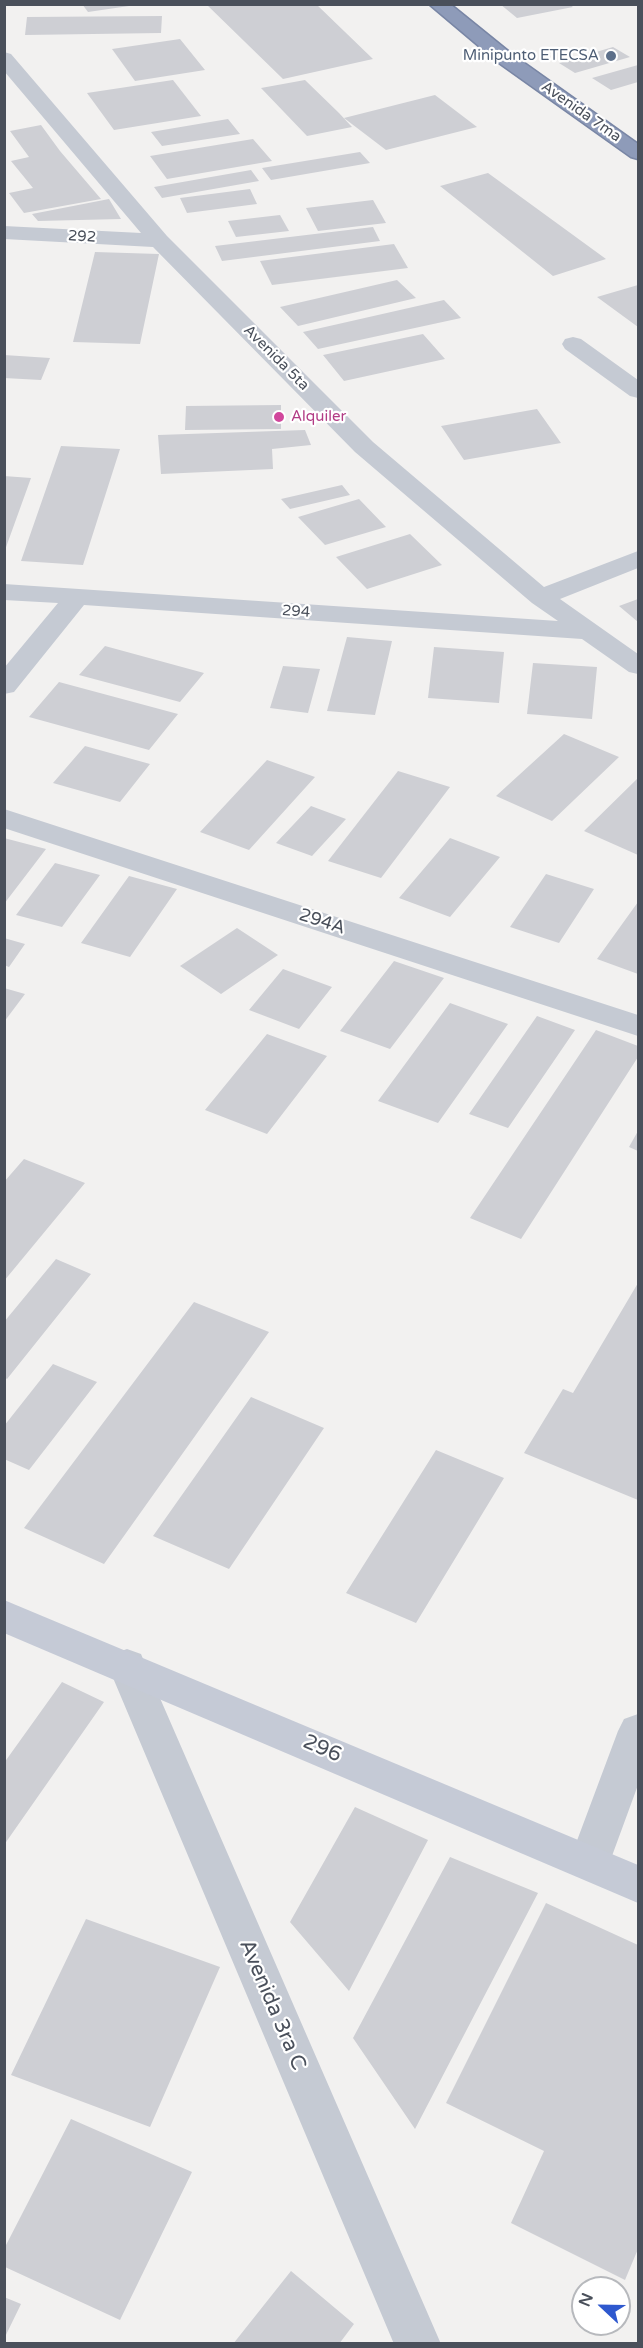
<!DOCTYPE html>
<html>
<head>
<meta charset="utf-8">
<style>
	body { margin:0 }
	#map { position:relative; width:643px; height:2348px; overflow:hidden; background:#f2f1f0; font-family:"Varela Round",sans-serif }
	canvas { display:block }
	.frame { position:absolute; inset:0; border:6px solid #4a505b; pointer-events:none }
	.north { position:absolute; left:571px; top:2276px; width:60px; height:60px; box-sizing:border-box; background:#fff; border:2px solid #b7b9bd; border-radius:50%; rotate:292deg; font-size:16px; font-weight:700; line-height:24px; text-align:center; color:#4a505b }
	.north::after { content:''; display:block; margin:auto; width:21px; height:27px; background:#2e58ce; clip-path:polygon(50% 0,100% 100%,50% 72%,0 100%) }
</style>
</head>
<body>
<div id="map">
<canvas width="643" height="2348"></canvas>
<div class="frame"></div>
<div class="north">N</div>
</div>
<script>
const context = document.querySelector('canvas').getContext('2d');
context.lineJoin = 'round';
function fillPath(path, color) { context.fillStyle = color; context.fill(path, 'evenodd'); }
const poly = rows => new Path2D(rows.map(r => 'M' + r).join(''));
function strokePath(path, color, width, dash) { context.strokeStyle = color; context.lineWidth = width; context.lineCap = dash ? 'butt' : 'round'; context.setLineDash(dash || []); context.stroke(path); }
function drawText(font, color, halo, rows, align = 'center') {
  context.font = font + ' "Varela Round",sans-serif'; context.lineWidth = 4.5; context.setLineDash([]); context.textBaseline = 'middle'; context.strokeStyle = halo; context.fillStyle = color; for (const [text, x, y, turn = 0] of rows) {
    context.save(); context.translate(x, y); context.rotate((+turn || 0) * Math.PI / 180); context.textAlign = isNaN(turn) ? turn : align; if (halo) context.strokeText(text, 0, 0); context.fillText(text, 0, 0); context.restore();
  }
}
fillPath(poly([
	[82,4,129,4,129,6,88,12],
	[206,4,316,4,373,59,283,79],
	[500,4,569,4,573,7,517,18],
	[162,16,161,33,25,35,27,17],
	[180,39,205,70,135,81,112,49],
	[613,47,630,57,575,73,559,63],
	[638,65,638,82,611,90,592,78],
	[173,80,201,116,114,130,87,93],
	[305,80,339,113,352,127,307,136,261,88],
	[435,95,477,127,386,150,344,118],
	[228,119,240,134,162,146,151,132],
	[41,125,60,151,101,199,24,213,9,193,33,188,11,161,29,157,10,131],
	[253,139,272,161,167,179,150,156],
	[360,152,370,163,271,180,262,168],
	[251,170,259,181,162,198,154,187],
	[488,173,606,259,553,276,440,186],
	[250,189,257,204,187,213,180,198],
	[109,199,121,219,38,221,32,214],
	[373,200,386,223,318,231,306,208],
	[280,215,289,231,236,237,228,221],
	[373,227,380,241,222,261,215,246],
	[394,244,408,268,272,285,260,261],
	[95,252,159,254,140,344,73,342],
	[397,280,416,298,298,326,280,307],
	[638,285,638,327,597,297],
	[444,300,461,318,318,349,303,332],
	[423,334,445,359,344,381,323,355],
	[4,355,50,358,41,380,4,378],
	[281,405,281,429,185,430,186,406],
	[537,409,561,443,464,460,441,426],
	[305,430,311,445,272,449,273,469,161,474,158,435],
	[61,446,120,449,83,565,21,561],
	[4,476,31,478,5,550,4,550],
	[342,485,350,495,290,509,281,499],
	[359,499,386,527,325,545,298,517],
	[410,534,442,565,367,589,336,557],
	[638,599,638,622,619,606],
	[347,637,392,641,375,715,327,711],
	[105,646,204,673,180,702,79,675],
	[434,647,504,652,499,703,428,698],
	[533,663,597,667,592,719,527,714],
	[283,666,320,669,308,713,270,708],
	[59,682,178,714,149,750,29,717],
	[564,734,619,757,552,821,496,796],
	[85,746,150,764,120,802,53,783],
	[267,760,315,777,249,850,200,832],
	[398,771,450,787,381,878,328,861],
	[638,778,638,855,584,831],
	[311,806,346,819,312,856,276,843],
	[4,838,46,849,4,904],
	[450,838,500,857,450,917,399,898],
	[55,863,100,875,62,927,16,915],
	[546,874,594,889,559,943,510,927],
	[129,876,177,889,130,957,81,943],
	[638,902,638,974,597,959],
	[237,928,278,955,221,994,180,966],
	[4,938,25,944,9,967,4,965],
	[394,961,444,978,390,1049,340,1031],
	[283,969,332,987,299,1029,249,1010],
	[4,988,25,994,4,1022],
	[450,1003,508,1024,438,1123,378,1101],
	[537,1016,575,1030,508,1128,469,1114],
	[596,1030,638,1046,638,1057,521,1239,470,1218],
	[267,1034,327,1056,267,1134,205,1110],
	[638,1131,638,1151,629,1147],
	[24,1159,85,1183,4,1281,4,1182],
	[56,1259,91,1274,7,1379,4,1377,4,1322],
	[638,1283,638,1500,524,1453,563,1389,573,1393],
	[194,1302,269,1332,104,1564,24,1528],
	[53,1364,97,1382,29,1470,4,1459,4,1426],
	[251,1397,324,1428,229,1569,153,1536],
	[436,1450,504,1478,416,1623,346,1593],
	[62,1682,104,1702,4,1845,4,1763],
	[355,1807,428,1840,349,1991,290,1922],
	[450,1857,538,1893,415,2129,353,2038],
	[546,1903,638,1945,638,2249,625,2280,511,2223,544,2151,446,2103],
	[86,1919,220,1967,150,2127,11,2075],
	[71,2119,192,2172,120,2320,5,2267,5,2247],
	[291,2271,354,2324,339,2344,233,2344],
	[4,2297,21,2304,4,2339]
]), '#cecfd4');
const highway = poly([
	[429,4,450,4,513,55,638,144,638,159,631,157,499,63,429,4]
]);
strokePath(highway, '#7986a5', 3);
fillPath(poly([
	[4,52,11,54,167,236,373,442,544,587,638,551,638,568,560,599,638,654,638,674,629,672,582,639,84,605,14,692,4,694,4,668,58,603,4,600,4,584,558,621,532,603,355,452,153,247,4,239,4,226,141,233,4,71,4,52],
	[573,337,581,339,638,380,638,398,630,396,565,349,562,344,565,339,573,337],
	[4,809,638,1015,638,1036,4,828,4,809],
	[127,1649,141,1654,146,1666,441,2344,394,2344,108,1666,113,1654,127,1649],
	[638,1714,638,1785,605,1875,590,1881,575,1875,569,1862,618,1731,624,1719,638,1714]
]), '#c5cad3');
fillPath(poly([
	[4,1600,638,1865,638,1903,4,1633,4,1600]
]), '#c5cad6');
fillPath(highway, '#8e9bb9');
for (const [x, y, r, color] of [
	[611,56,6,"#5c6f8a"],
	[279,417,6,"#d1479c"]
]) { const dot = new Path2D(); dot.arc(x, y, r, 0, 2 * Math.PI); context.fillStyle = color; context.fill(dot); strokePath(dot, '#fff', 2); }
drawText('15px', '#4e5e75', '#fff', [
	["Minipunto ETECSA",599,56]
], 'right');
drawText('15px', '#4a505b', '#fff', [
	["Avenida 7ma",581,112,35],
	["292",82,237,3],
	["Avenida 5ta",276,358,45],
	["294",296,612,4]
]);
drawText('15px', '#b23c85', '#fff', [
	["Alquiler",291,417]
], 'left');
drawText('18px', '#4a505b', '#fff', [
	["294A",322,922,18]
]);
drawText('21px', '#4a505b', '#fff', [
	["296",322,1749,23],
	["Avenida 3ra C",272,2005,67]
]);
</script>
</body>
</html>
